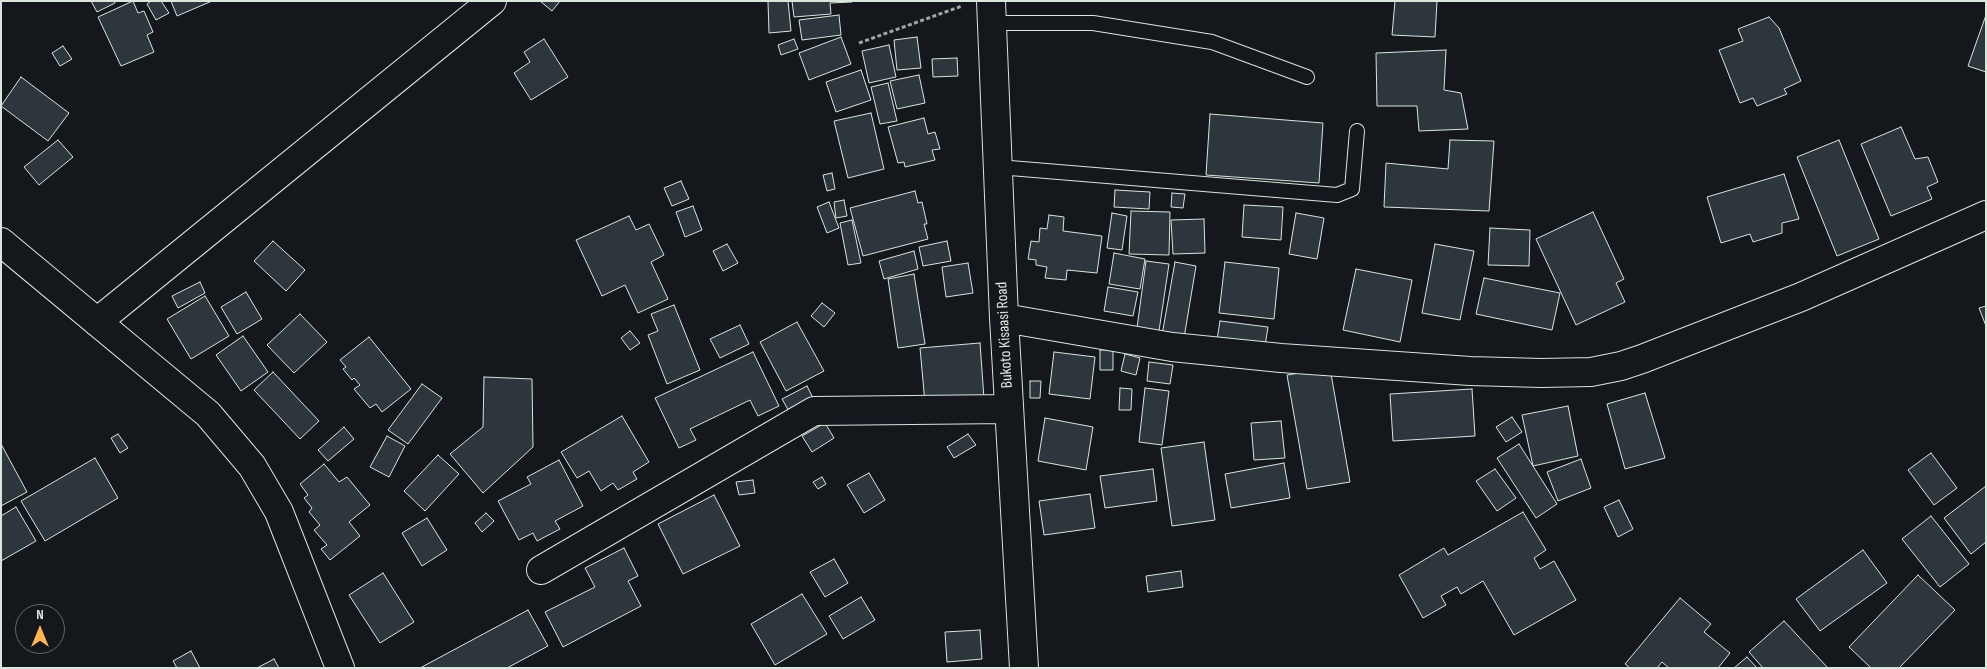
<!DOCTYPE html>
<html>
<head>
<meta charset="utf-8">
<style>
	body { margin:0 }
	#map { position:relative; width:1987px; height:669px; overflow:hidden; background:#14181c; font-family:"Sofia Sans Condensed",sans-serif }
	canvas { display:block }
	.frame { position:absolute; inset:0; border:2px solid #d8e6dc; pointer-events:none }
	.north { position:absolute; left:15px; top:604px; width:50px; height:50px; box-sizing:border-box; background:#14181c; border:1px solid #626a69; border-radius:50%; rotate:0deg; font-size:14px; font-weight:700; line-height:20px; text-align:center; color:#d8e6dc }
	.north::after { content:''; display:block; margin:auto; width:18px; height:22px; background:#ffb74d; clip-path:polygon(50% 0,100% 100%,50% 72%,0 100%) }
</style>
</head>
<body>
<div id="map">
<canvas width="1987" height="669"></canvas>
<div class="frame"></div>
<div class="north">N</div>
</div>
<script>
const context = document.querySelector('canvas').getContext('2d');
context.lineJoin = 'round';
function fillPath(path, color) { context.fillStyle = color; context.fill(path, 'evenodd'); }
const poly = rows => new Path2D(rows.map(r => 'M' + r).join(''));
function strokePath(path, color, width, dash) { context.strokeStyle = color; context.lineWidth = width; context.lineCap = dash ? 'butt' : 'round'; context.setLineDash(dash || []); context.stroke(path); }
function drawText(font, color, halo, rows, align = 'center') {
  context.font = font + ' "Sofia Sans Condensed",sans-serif'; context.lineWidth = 4; context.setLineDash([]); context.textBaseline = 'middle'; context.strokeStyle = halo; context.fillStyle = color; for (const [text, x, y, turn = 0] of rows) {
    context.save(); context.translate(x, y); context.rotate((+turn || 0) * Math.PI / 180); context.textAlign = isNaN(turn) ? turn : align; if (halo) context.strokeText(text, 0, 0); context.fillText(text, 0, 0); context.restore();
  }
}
const building = poly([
	[91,1,114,1,115,3,97,12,91,1],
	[133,1,138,13,144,11,153,32,147,35,154,52,121,66,98,17,133,1],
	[151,1,161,1,169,13,156,20,147,4,151,1],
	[171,1,212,1,177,16,171,1],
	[540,1,560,1,552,11,540,1],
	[768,1,788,1,791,31,769,33,768,1],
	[792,1,852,1,852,2,830,3,831,14,794,17,792,1],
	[1395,1,1437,1,1435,37,1392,35,1395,1],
	[839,15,841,35,802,40,799,20,839,15],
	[1986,15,1986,72,1968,66,1986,15],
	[1769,17,1779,28,1801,81,1784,89,1787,94,1757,106,1753,98,1740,103,1719,50,1743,41,1738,29,1769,17],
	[841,37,851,64,809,80,799,53,841,37],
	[917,37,921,68,897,70,894,40,917,37],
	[544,39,568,77,531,100,514,73,530,62,524,52,544,39],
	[794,39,798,49,781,55,778,45,794,39],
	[889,45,896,77,869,83,862,51,889,45],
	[63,46,72,59,60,66,52,53,63,46],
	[1446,50,1444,90,1461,93,1468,129,1419,131,1417,106,1377,106,1376,53,1446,50],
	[957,58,958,76,933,77,932,59,957,58],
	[861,70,871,100,836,112,826,82,861,70],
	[919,75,925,103,897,109,890,81,919,75],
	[21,77,69,113,48,141,1,106,21,77],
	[888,83,897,121,880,124,871,87,888,83],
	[871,113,884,169,848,178,834,121,871,113],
	[1210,114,1323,123,1319,183,1206,175,1210,114],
	[924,118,928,134,935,132,940,149,932,150,935,160,905,167,904,162,898,163,888,127,924,118],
	[1901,127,1915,159,1928,157,1938,182,1927,187,1932,199,1891,216,1861,144,1901,127],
	[58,140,73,157,39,185,24,167,58,140],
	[1450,140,1494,141,1489,211,1384,207,1386,163,1448,169,1450,140],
	[1839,140,1879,239,1837,256,1797,157,1839,140],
	[832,173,835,189,827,191,823,175,832,173],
	[1784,174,1799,219,1782,223,1782,233,1753,242,1750,234,1721,243,1707,197,1784,174],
	[681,181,689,199,672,206,664,188,681,181],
	[1115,190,1150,192,1149,209,1114,207,1115,190],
	[915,191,918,203,922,202,927,224,924,224,928,239,863,256,850,208,915,191],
	[1172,193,1185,194,1183,208,1171,207,1172,193],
	[844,200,847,216,836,218,834,202,844,200],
	[829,202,839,228,827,233,817,207,829,202],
	[1244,205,1283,207,1281,240,1242,237,1244,205],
	[693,206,702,230,685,237,676,212,693,206],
	[1131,211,1170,212,1169,255,1129,254,1131,211],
	[1593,212,1624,279,1616,283,1625,302,1576,325,1536,239,1593,212],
	[1112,213,1127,216,1122,250,1107,248,1112,213],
	[1296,213,1324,218,1317,259,1289,254,1296,213],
	[1049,215,1064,217,1063,231,1102,236,1097,273,1067,270,1066,280,1045,278,1047,267,1036,265,1036,260,1028,259,1031,241,1039,242,1040,228,1047,229,1049,215],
	[629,216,636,230,649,224,664,255,651,262,668,299,638,313,625,285,602,296,576,240,629,216],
	[1204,219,1205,253,1173,254,1171,220,1204,219],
	[852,220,861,263,848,265,840,223,852,220],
	[1490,228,1530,230,1529,266,1488,265,1490,228],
	[273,241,305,270,286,291,254,261,273,241],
	[947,241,951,261,923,266,919,247,947,241],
	[727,244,738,263,723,271,713,251,727,244],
	[1435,244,1474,251,1460,320,1422,313,1435,244],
	[914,251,918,269,884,279,879,261,914,251],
	[1114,253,1145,259,1140,289,1109,284,1114,253],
	[1146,261,1169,264,1159,331,1137,328,1146,261],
	[1175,262,1196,266,1184,338,1162,335,1175,262],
	[1225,262,1279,268,1274,319,1219,313,1225,262],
	[968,263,973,293,946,297,942,267,968,263],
	[1356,269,1412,280,1400,342,1343,330,1356,269],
	[914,274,925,344,898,348,888,279,914,274],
	[1484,278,1560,293,1552,330,1476,314,1484,278],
	[200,282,205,293,178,308,172,296,200,282],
	[1108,287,1138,292,1133,316,1104,311,1108,287],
	[246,292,262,319,237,334,221,307,246,292],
	[205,296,229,336,191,359,167,319,205,296],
	[822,303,835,313,824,327,811,316,822,303],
	[674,305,700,370,667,384,648,335,658,331,651,314,674,305],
	[1986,306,1986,326,1979,308,1986,306],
	[300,314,327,342,294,373,267,345,300,314],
	[1220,321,1268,327,1265,346,1217,340,1220,321],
	[797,322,824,371,786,391,760,342,797,322],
	[740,325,749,344,720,358,710,339,740,325],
	[630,331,640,343,630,350,621,338,630,331],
	[243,336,268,372,241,391,216,355,243,336],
	[369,337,411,389,382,412,376,404,370,408,354,389,360,385,354,378,352,380,343,369,346,367,340,360,369,337],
	[980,343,984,399,925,403,920,348,980,343],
	[1100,350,1113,350,1113,370,1100,370,1100,350],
	[753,352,779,406,758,416,750,400,690,429,696,440,679,448,655,398,753,352],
	[1054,352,1095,357,1090,399,1049,394,1054,352],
	[1125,354,1140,358,1136,375,1121,371,1125,354],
	[1149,362,1173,365,1170,384,1147,381,1149,362],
	[1330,368,1350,482,1307,489,1287,375,1330,368],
	[273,372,319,421,300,439,254,390,273,372],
	[484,377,532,379,533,447,483,493,450,454,483,427,484,377],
	[1030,381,1041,381,1040,398,1030,398,1030,381],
	[422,384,442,398,408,444,388,430,422,384],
	[807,386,814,400,790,413,782,399,807,386],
	[1120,388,1132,389,1131,410,1119,410,1120,388],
	[1145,388,1169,391,1162,445,1139,442,1145,388],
	[1472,389,1475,436,1393,441,1390,394,1472,389],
	[1645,393,1665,458,1625,469,1607,404,1645,393],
	[1568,406,1578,456,1533,466,1522,415,1568,406],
	[622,416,649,462,633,472,637,479,618,490,613,483,601,491,589,471,577,478,561,452,622,416],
	[1512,417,1522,432,1506,442,1496,427,1512,417],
	[1045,418,1093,427,1086,470,1038,461,1045,418],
	[1281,421,1285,458,1254,460,1251,423,1281,421],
	[825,423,834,438,812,452,802,436,825,423],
	[344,427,354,439,328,461,318,450,344,427],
	[118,434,128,448,120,453,111,438,118,434],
	[968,434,976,445,954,458,947,447,968,434],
	[387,436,405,446,389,477,370,467,387,436],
	[1204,442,1215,520,1172,526,1161,448,1204,442],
	[1,444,27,492,1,506,1,444],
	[1519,444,1557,504,1536,518,1497,458,1519,444],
	[1931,453,1957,488,1934,505,1908,470,1931,453],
	[438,455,459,474,425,511,404,491,438,455],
	[95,458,118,498,45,541,21,501,95,458],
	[1581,459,1591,488,1558,501,1547,472,1581,459],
	[559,460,583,506,555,521,560,529,537,541,533,533,519,540,498,501,531,484,527,477,559,460],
	[1284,463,1290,498,1231,508,1225,474,1284,463],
	[324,464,339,482,347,477,370,505,349,522,360,536,330,560,321,549,327,545,314,530,320,525,309,512,312,508,304,498,308,495,300,484,324,464],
	[1153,469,1157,501,1105,508,1100,476,1153,469],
	[1495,469,1516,498,1497,511,1476,481,1495,469],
	[869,473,885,500,864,513,847,485,869,473],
	[822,477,826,484,818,489,813,482,822,477],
	[753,480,755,493,739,495,736,482,753,480],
	[1986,486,1986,542,1971,554,1944,518,1986,486],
	[1090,494,1095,528,1044,535,1039,501,1090,494],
	[714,495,740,546,683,574,658,524,714,495],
	[1619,500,1633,529,1618,537,1604,507,1619,500],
	[16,507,36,541,1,561,1,516,16,507],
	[1523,512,1546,550,1534,558,1540,569,1554,561,1576,600,1514,635,1483,581,1461,594,1457,587,1441,596,1446,605,1423,618,1399,575,1444,548,1448,555,1523,512],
	[486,513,494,521,482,532,475,523,486,513],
	[1931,516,1969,564,1940,587,1902,539,1931,516],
	[427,518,447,550,422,566,402,533,427,518],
	[624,548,638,576,628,581,641,606,563,647,545,612,595,587,585,568,624,548],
	[1863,550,1887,583,1820,631,1796,599,1863,550],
	[834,559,848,583,825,597,810,572,834,559],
	[1181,571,1183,587,1148,592,1146,576,1181,571],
	[383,573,414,622,380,643,349,595,383,573],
	[1918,575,1955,610,1899,668,1871,668,1849,647,1918,575],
	[802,594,827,634,775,665,751,624,802,594],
	[861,597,875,620,843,639,829,616,861,597],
	[1680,598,1711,624,1704,632,1730,653,1718,668,1669,668,1662,662,1657,668,1630,668,1625,664,1680,598],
	[528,610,548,646,507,668,420,668,528,610],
	[1784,621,1828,668,1763,668,1749,652,1784,621],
	[980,630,982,659,947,662,945,632,980,630],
	[191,651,200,668,177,668,173,661,191,651],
	[1747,657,1757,668,1734,668,1747,657],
	[274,659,279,668,257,668,274,659]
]);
fillPath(building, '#2c363c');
strokePath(building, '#d8e6dc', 1);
const service = poly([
	[992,23,1093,23,1212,42,1307,77],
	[998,167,1337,195,1352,189,1357,131]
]);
const minor = poly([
	[991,1,1004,318,1024,668],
	[1,242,208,414,252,466,279,512,340,668],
	[1004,318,1172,347,1281,358,1470,371,1541,373,1591,372,1621,366,1642,359,1801,297,1986,215],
	[97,322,492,1],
	[541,570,814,411,1009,409]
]);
strokePath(service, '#d8e6dc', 16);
strokePath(minor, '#d8e6dc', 30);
strokePath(poly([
	[859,43,962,6]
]), '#9da8a2', 3, [4, 2.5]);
strokePath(service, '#14181c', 14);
strokePath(minor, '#14181c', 28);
drawText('16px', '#d8e6dc', '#14181c', [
	["Bukoto Kisaasi Road",1005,335,-93]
]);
</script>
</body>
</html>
